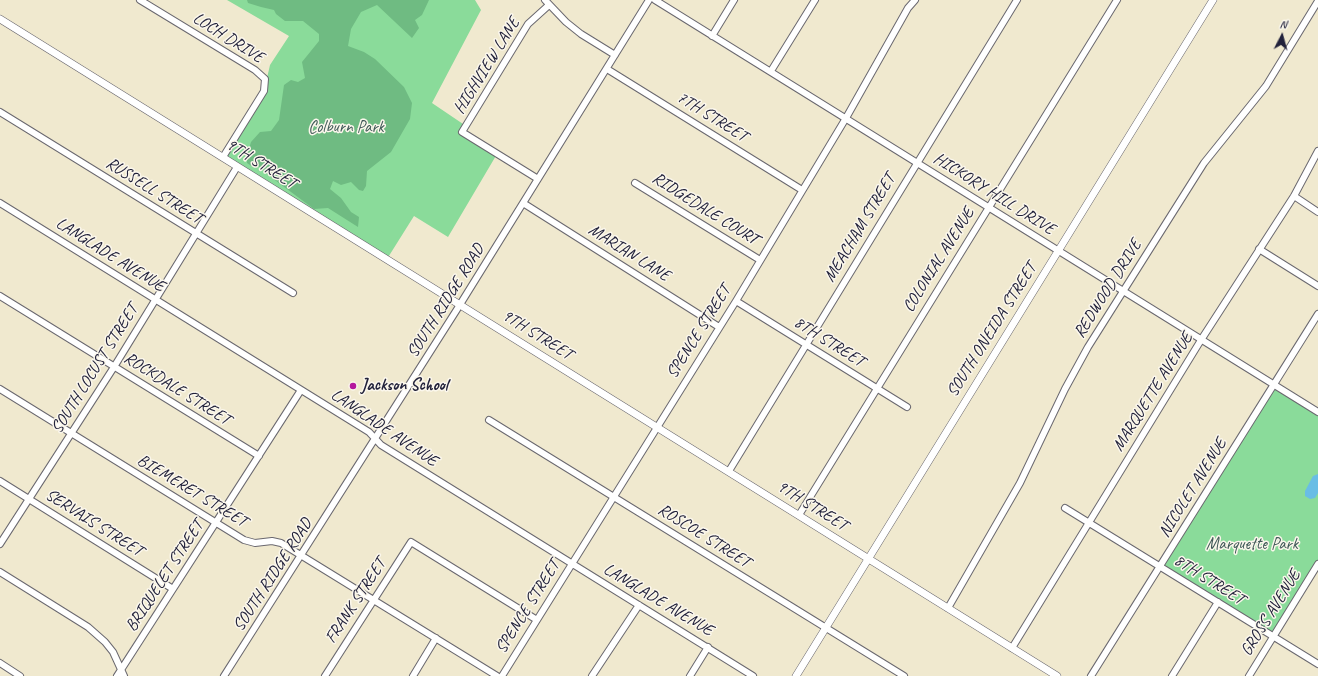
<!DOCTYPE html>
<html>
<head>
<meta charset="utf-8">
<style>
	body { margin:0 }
	#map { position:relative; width:1318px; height:676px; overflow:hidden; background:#f0e9cf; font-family:Caveat,sans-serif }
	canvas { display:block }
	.north { position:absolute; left:1262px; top:16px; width:40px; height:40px; -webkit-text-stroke:3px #fbf7ec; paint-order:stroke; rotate:6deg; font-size:11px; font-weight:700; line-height:16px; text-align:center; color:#22223b }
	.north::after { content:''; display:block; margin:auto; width:14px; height:18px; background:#22223b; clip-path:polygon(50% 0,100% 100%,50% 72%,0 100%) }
</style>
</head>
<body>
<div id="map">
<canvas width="1318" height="676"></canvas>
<div class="north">N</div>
</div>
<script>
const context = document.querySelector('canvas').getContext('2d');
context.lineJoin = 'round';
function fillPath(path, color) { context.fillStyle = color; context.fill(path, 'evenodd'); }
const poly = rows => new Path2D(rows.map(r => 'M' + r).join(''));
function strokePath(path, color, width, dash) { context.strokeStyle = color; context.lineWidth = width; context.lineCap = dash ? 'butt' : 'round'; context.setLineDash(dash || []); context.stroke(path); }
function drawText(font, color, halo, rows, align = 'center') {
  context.font = font + ' Caveat,sans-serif'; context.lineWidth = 3; context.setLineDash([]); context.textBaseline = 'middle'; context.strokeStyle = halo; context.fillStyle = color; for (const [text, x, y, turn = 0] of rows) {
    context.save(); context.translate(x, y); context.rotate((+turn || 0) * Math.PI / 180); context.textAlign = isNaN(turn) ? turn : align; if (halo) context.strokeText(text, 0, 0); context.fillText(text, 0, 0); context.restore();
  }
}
fillPath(poly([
	[227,0,475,0,481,10,432,103,466,126,463,132,497,154,448,237,414,216,387,259,223,157,264,91,270,65,289,36],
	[1275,385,1318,412,1318,564,1273,636,1160,566]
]), '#8adb9a');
fillPath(poly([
	[247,0,429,0,422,15,415,20,419,28,412,38,377,5,361,12,351,29,348,46,364,52,375,59,404,87,412,103,410,119,391,152,367,171,366,186,363,191,359,190,351,182,341,185,333,181,330,189,341,198,351,212,359,217,358,227,328,208,314,209,268,175,257,165,253,167,247,163,247,155,251,142,260,132,271,131,279,120,284,85,291,80,298,82,305,78,302,62,319,41,319,34,303,21,285,21,276,14,274,10,261,7,248,3]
]), '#6fbb82');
fillPath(poly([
	[1318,474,1318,493,1315,498,1310,499,1305,496,1305,491,1313,476]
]), '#69bde5');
const minor = poly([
	[140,0,255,70,265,79,264,91,223,157],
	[545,0,566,22,581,34,615,55],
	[655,0,1318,412],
	[712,36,734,0],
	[607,69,802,190],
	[771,71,815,0],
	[0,112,293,293],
	[538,179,462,132,528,24,549,5],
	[635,183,760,260],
	[1294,196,1318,212],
	[0,203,369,432,381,445,753,676],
	[523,203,719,327],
	[1259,249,1318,286],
	[0,296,259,456],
	[736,301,907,407],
	[0,389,244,540,255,543,272,541,281,543,497,676],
	[489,420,904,676],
	[729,471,1017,0],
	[0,481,173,589],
	[1065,508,1318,664],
	[799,515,1117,0],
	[0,544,114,367,237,167],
	[0,572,88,627,105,642,113,652,124,676],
	[948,608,1020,483,1065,389,1088,347,1204,163,1266,86,1318,1],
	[1012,648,1201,340,1294,196,1318,151],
	[0,663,20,676],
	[117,676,301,390],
	[224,676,456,311,649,0],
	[325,676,411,542,537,620],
	[413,676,436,638],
	[502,676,736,301,846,118,908,8,915,0],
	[592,676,639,605],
	[690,676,708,647],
	[1091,676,1318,314],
	[1172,676,1218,602],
	[1249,676,1318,564]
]);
const tertiary = poly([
	[0,19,1057,676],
	[796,676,1213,0]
]);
strokePath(minor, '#6a686f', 8);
strokePath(tertiary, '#6a686f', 8);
strokePath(minor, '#fff', 6);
strokePath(tertiary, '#fff', 7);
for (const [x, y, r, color] of [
	[353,386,4,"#b5179e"]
]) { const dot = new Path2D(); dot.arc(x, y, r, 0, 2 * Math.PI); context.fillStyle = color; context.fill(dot); strokePath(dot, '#fbf7ec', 1.5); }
drawText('17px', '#22223b', '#fbf7ec', [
	["LOCH DRIVE",228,38,32],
	["HIGHVIEW LANE",487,66,-58],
	["7TH STREET",712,117,32],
	["9TH STREET",261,164,32],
	["RUSSELL STREET",154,191,32],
	["HICKORY HILL DRIVE",994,194,32],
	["RIDGEDALE COURT",705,209,32],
	["MEACHAM STREET",860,228,-59],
	["MARIAN LANE",629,253,32],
	["LANGLADE AVENUE",110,255,32],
	["COLONIAL AVENUE",939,260,-58],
	["REDWOOD DRIVE",1108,289,-58],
	["SOUTH RIDGE ROAD",446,301,-58],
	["SOUTH ONEIDA STREET",992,330,-58],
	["SPENCE STREET",699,332,-58],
	["9TH STREET",537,335,32],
	["8TH STREET",829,342,32],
	["SOUTH LOCUST STREET",95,369,-58],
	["ROCKDALE STREET",177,389,32],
	["MARQUETTE AVENUE",1153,392,-58],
	["LANGLADE AVENUE",384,428,34],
	["NICOLET AVENUE",1193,488,-58],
	["BIEMERET STREET",192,491,31],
	["9TH STREET",812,506,32],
	["SERVAIS STREET",94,523,32],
	["ROSCOE STREET",704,536,32],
	["SOUTH RIDGE ROAD",273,575,-57],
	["BRIQUELET STREET",165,576,-57],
	["8TH STREET",1209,580,32],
	["LANGLADE AVENUE",658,600,31],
	["FRANK STREET",356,601,-57],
	["SPENCE STREET",528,607,-58],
	["GROSS AVENUE",1271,613,-58]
]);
drawText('17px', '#415a58', '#fbf7ec', [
	["Colburn Park",346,128],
	["Marquette Park",1252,545]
]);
drawText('bold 17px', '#22223b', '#fbf7ec', [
	["Jackson School",361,386]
], 'left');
</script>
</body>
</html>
